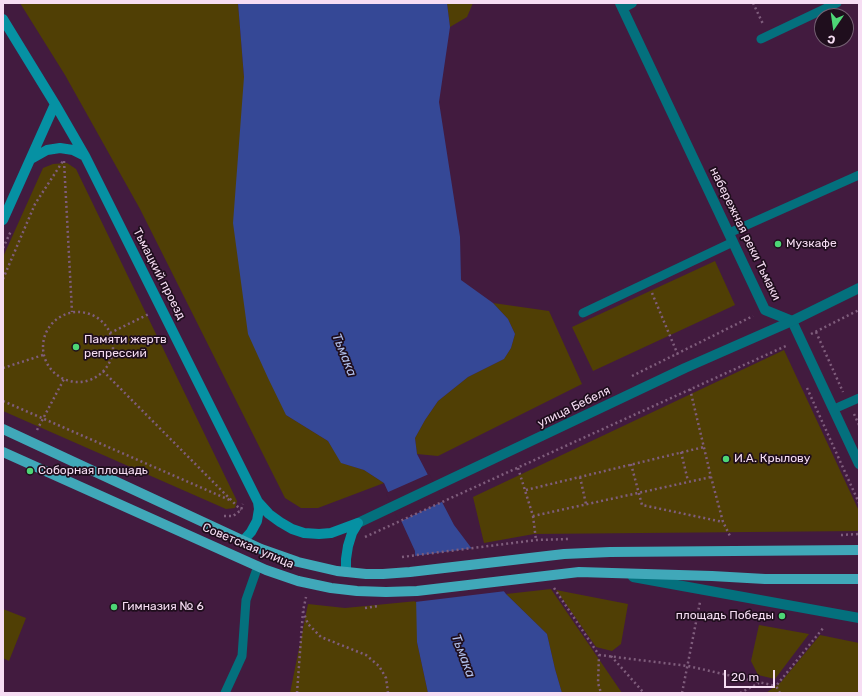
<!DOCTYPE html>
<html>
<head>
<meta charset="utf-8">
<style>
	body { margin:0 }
	#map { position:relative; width:862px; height:696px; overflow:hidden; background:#421b3f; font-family:Rubik,sans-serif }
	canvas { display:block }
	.frame { position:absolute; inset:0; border:4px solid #f6ddf3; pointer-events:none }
	.north { position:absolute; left:814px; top:8px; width:40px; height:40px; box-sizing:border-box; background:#1f0e1d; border:1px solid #756173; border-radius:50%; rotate:193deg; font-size:11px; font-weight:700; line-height:16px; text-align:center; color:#f6ddf3 }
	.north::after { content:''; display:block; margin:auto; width:14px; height:18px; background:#4dd676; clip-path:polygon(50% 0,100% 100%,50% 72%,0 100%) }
	.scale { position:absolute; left:724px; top:670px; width:51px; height:18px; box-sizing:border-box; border:2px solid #f6ddf3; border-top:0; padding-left:5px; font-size:12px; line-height:14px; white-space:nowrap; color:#f6ddf3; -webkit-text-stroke:3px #1f0e1d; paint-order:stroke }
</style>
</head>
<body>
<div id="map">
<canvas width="862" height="696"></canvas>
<div class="frame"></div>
<div class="north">С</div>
<div class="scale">20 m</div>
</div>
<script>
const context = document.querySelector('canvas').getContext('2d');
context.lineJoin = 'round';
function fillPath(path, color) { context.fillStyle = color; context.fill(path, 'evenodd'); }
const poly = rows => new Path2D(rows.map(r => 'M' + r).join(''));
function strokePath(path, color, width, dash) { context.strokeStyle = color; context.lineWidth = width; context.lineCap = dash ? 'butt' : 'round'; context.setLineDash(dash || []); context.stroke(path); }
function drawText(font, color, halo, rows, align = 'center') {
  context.font = font + ' Rubik,sans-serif'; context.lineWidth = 3.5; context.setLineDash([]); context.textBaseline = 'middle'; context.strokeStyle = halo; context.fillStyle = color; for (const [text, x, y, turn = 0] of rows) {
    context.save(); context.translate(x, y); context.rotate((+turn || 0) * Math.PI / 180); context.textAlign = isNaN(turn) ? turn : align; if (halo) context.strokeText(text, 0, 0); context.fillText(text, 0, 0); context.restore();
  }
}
fillPath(poly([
	[20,3,238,3,244,77,286,415,328,441,342,463,364,470,384,483,318,508,301,508,285,498,140,209,65,75],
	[447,3,473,3,467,17,450,27],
	[67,163,76,169,237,501,235,508,226,509,3,411,3,257,43,168,53,164],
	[715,261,735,305,593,371,572,327],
	[493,303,549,311,582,384,438,456,417,454,415,438,425,420,438,401,468,377,504,359,511,348,515,334,508,319],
	[784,350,859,511,859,531,534,534,484,543,473,497],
	[551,589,622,693,562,693,555,669,547,634,506,594],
	[556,590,628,604,621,644,612,651,596,647],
	[417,601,417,642,428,693,290,693,308,604,345,608],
	[3,609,26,618,9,661,3,658],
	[759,625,809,634,775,679,758,675,751,661],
	[820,635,859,643,859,693,766,693,781,682]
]), '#503f05');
fillPath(poly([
	[238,3,447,3,450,27,439,102,460,237,461,280,493,303,508,319,515,334,511,348,504,359,468,377,438,401,425,420,415,438,417,454,454,525,506,594,547,634,555,669,562,693,428,693,417,642,415,551,384,483,364,470,341,463,328,441,286,415,268,378,248,334,233,223,244,77]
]), '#354896');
fillPath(poly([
	[429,474,444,501,399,522,386,493],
	[474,548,506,591,415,602,414,556]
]), '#421b3f');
strokePath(poly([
	[753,3,763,24],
	[64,161,72,312],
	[3,248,11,231],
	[3,279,35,204,63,161],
	[652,293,678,355],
	'43 347a35 35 0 1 1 70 0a35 35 0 1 1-70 0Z',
	[816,332,843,392],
	[110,333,149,314],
	[811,334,859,310],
	[3,368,43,355],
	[103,371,241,510],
	[632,376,753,316],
	[807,388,859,503],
	[690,389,711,477,723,522,731,538],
	[3,401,232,501],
	[854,414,859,425],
	[37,430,64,379],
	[681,452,688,481],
	[631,464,642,505,723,522],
	[518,468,533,516,711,477],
	[580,477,586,504],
	[526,490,704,447],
	[224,516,233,516,241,510,243,504],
	[533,516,536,540],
	[841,535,859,534],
	[365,537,788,345],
	[402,557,536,540,568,539],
	[554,588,599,655,598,683,601,693],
	[365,608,379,606],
	[303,611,308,624,321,637,366,655,379,666,386,678,388,693],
	[599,655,688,666,776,686],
	[611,656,644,693],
	[297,693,303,611,306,597],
	[682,693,700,602],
	[740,693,759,683],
	[780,693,776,686,824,627]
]), '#7f5d7c', 2.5, [2, 3]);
strokePath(poly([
	[761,39,837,3],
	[729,233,859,175],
	[583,313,733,242],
	[834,409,859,398],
	[225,693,242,656,246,600,258,566]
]), '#04707d', 9);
strokePath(poly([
	[620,3,765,310,792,321,859,464],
	[623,8,632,3]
]), '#04707d', 10);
strokePath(poly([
	[358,523,685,368,792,321,859,288],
	[633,577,859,618]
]), '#04707d', 10);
strokePath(poly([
	[3,19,55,104,85,156,258,502,269,514,280,522,292,529,304,533,319,534,331,533,358,523],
	[31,159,47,150,60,148,73,150,85,156],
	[3,220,55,104],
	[243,541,251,532,257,521,259,509,258,502],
	[346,572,346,559,348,546,352,533,358,523]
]), '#0691a3', 10);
strokePath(poly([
	[3,429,261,549,298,562,337,571,366,574,383,574,410,572,564,554,610,552,859,550],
	[3,452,266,570,298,581,331,588,357,591,386,592,417,591,579,572,712,576,765,579,859,579]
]), '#40a8b9', 10);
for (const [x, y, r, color] of [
	[778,244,4,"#4dd676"],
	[76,347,4,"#4dd676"],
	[726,459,4,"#4dd676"],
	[30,471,4,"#4dd676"],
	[114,607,4,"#4dd676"],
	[782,616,4,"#4dd676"]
]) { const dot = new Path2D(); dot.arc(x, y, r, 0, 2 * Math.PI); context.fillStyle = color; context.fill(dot); strokePath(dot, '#1f0e1d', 1.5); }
drawText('12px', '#f6ddf3', '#1f0e1d', [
	["набережная реки Тьмаки",745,234,64],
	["Тьмацкий проезд",159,274,63],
	["улица Бебеля",574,407,-26],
	["Советская улица",248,546,23]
]);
drawText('12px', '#f6ddf3', '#1f0e1d', [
	["Музкафе",786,244],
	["Памяти жертв",84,340],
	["репрессий",84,354],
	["И.А. Крылову",734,459],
	["Соборная площадь",38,471],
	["Гимназия № 6",122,607],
	["площадь Победы",774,616,"right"]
], 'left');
drawText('italic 13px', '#b1c0ec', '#1f0e1d', [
	["Тьмака",344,355,68],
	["Тьмака",463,656,69]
]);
</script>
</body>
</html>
